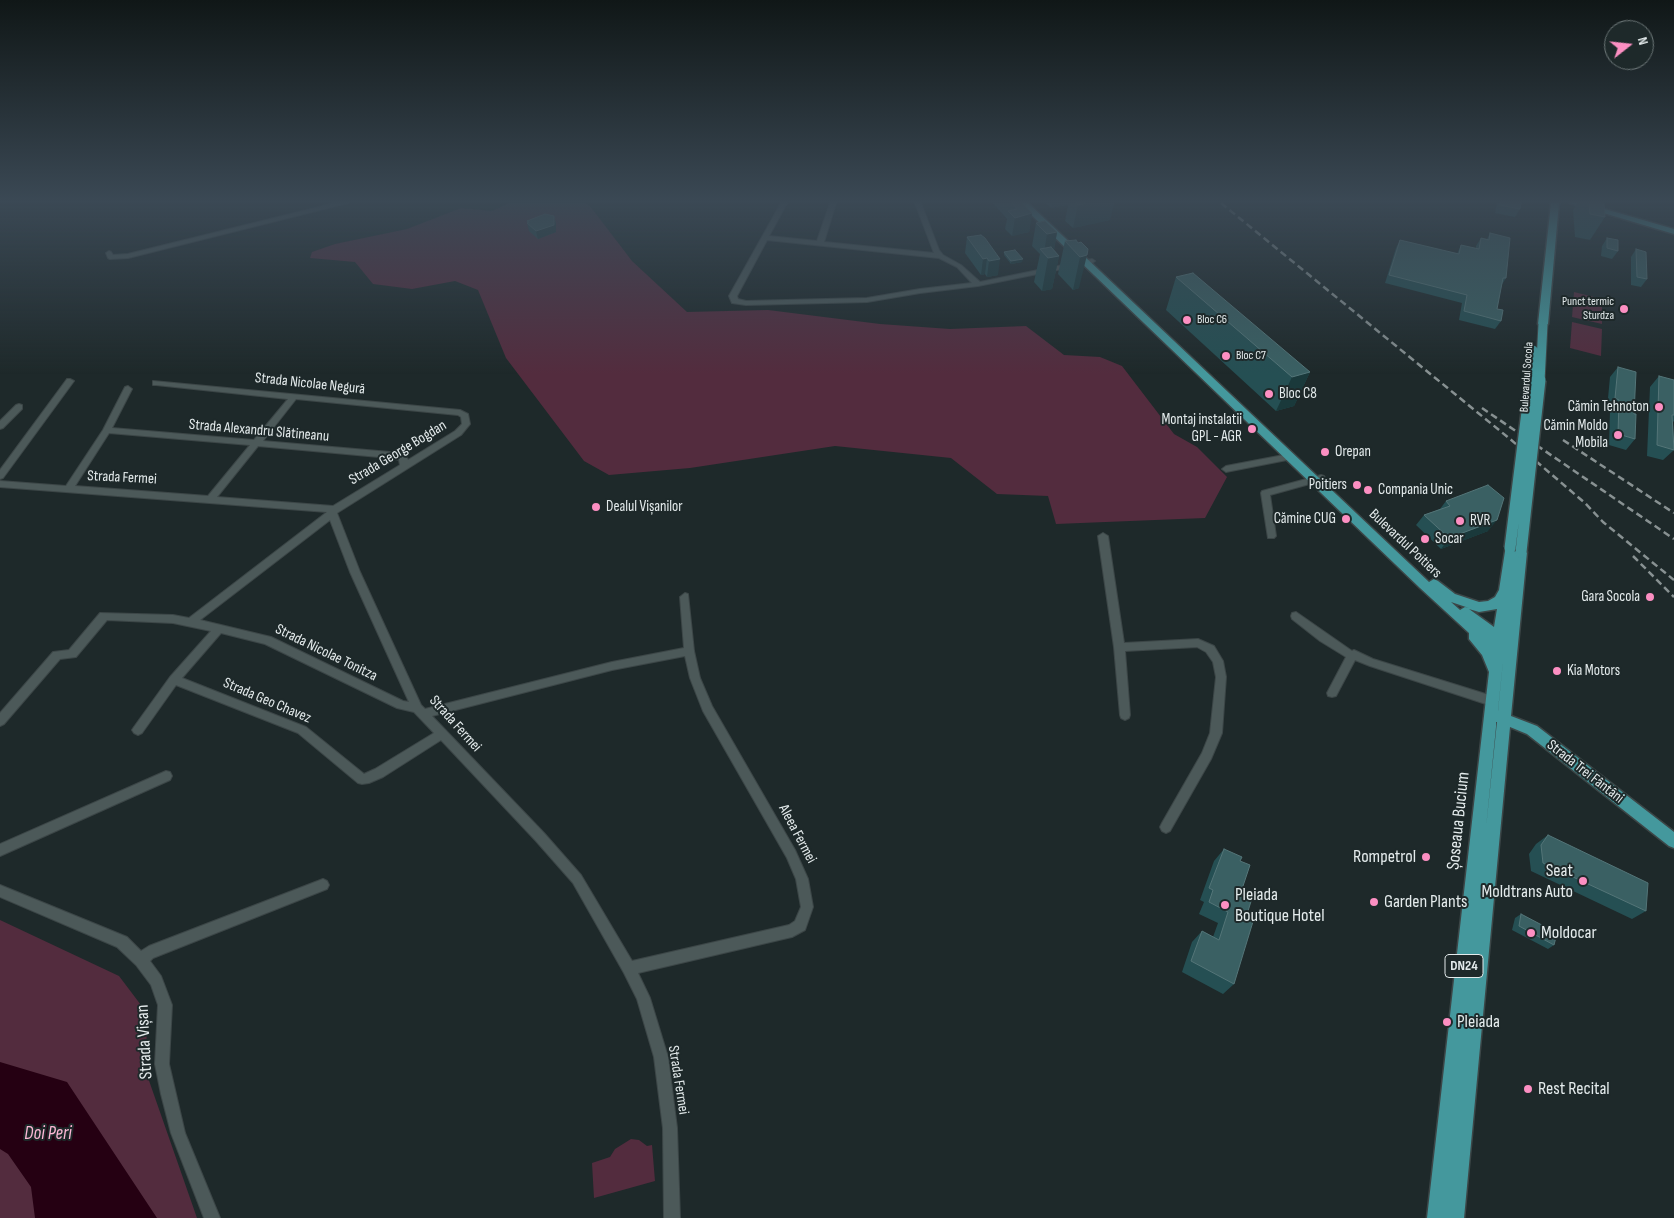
<!DOCTYPE html>
<html>
<head>
<meta charset="utf-8">
<style>
	body { margin:0 }
	#map { position:relative; width:1674px; height:1218px; overflow:hidden; background:#1e292a; font-family:"Sofia Sans Condensed",sans-serif }
	canvas { display:block }
	.north { position:absolute; left:1604px; top:20px; width:50px; height:50px; box-sizing:border-box; background:#1e292a; border:1px solid #6d7778; border-radius:50%; rotate:74deg; font-size:14px; font-weight:700; line-height:20px; text-align:center; color:#e4ebec }
	.north::after { content:''; display:block; margin:auto; width:18px; height:22px; background:#fc8fc2; clip-path:polygon(50% 0,100% 100%,50% 72%,0 100%) }
</style>
</head>
<body>
<div id="map">
<canvas width="1674" height="1218"></canvas>
<div class="north">N</div>
</div>
<script>
const context = document.querySelector('canvas').getContext('2d');
context.lineJoin = 'round';
function fillPath(path, color) { context.fillStyle = color; context.fill(path, 'evenodd'); }
const poly = rows => new Path2D(rows.map(r => 'M' + r).join(''));
function strokePath(path, color, width, dash) { context.strokeStyle = color; context.lineWidth = width; context.lineCap = dash ? 'butt' : 'round'; context.setLineDash(dash || []); context.stroke(path); }
function drawText(font, color, halo, rows, align = 'center') {
  context.font = font + ' "Sofia Sans Condensed",sans-serif'; context.lineWidth = 4; context.setLineDash([]); context.textBaseline = 'middle'; context.strokeStyle = halo; context.fillStyle = color; for (const [text, x, y, turn = 0] of rows) {
    context.save(); context.translate(x, y); context.rotate((+turn || 0) * Math.PI / 180); context.textAlign = isNaN(turn) ? turn : align; if (halo) context.strokeText(text, 0, 0); context.fillText(text, 0, 0); context.restore();
  }
}
fillPath(poly([
	[509,203,585,203,590,206,632,261,687,312,768,310,880,324,950,329,1026,326,1064,355,1100,357,1122,366,1174,434,1197,447,1227,477,1205,518,1056,524,1048,496,997,494,951,458,835,446,690,468,609,475,584,461,506,358,478,290,455,281,412,289,373,284,355,262,310,258,312,252,335,244,407,229,461,208,492,211],
	[1574,292,1602,299,1602,324,1572,317],
	[1572,322,1602,329,1601,356,1570,348],
	[0,920,119,976,147,1013,146,1072,197,1218,0,1218],
	[631,1139,639,1140,647,1146,652,1145,655,1181,594,1198,592,1163,610,1157,615,1149]
]), '#532c3e');
fillPath(poly([
	[0,1062,67,1082,157,1218,35,1218,31,1187,8,1154,0,1149]
]), '#250012');
const minor = poly([
	[335,203,348,203,128,258,110,259,108,258,106,253,109,251,111,252,113,255,128,254,335,203],
	[781,203,787,203,769,236,817,241,830,203,836,203,824,242,934,253,915,203,921,203,939,250,943,255,961,265,980,282,1092,259,1095,261,1092,263,978,286,920,293,867,302,746,305,732,303,729,296,781,203],
	[767,240,939,258,957,267,972,283,920,289,867,298,746,301,738,299,737,296,767,240],
	[67,379,70,379,74,381,3,478,0,479,0,470,67,379],
	[153,381,460,410,468,414,470,424,461,435,337,513,360,572,421,705,425,709,612,662,684,648,680,597,685,593,688,594,694,651,700,678,712,706,795,850,808,879,813,907,805,930,792,937,638,973,650,998,668,1057,677,1128,680,1218,664,1218,663,1128,654,1057,637,999,624,973,573,883,536,841,441,740,383,777,369,783,362,784,358,783,298,733,176,685,142,733,138,735,134,733,132,730,134,727,170,677,211,631,173,623,107,620,76,657,60,659,4,724,0,726,0,713,53,652,69,650,100,613,173,615,189,618,327,512,0,487,0,481,66,486,103,430,125,387,128,386,132,389,112,428,254,440,288,399,156,385,153,385,153,381],
	[296,399,458,415,461,417,462,424,455,431,408,460,406,456,390,452,263,441,296,399],
	[109,433,250,445,208,496,75,486,109,433],
	[258,446,390,458,399,460,400,465,333,506,217,497,258,446],
	[330,520,350,572,409,702,403,701,271,637,200,620,330,520],
	[221,633,265,644,397,708,414,712,434,733,375,769,364,774,306,727,182,678,221,633],
	[685,656,690,678,703,711,787,858,796,879,801,907,795,921,789,925,632,961,581,875,544,833,432,716,612,670,685,656],
	[19,404,22,405,22,409,3,428,0,429,0,421,16,405,19,404],
	[1289,454,1292,455,1293,457,1292,459,1226,472,1222,469,1226,466,1289,454],
	[1321,475,1324,476,1325,478,1324,480,1270,495,1276,536,1274,538,1268,538,1261,493,1262,491,1321,475],
	[1103,533,1108,536,1124,643,1198,639,1214,646,1223,661,1226,677,1222,733,1211,759,1170,831,1166,833,1162,831,1160,827,1162,823,1202,753,1210,733,1216,677,1213,662,1206,652,1197,647,1125,651,1130,715,1129,718,1125,720,1121,718,1120,715,1114,647,1098,536,1103,533],
	[1296,612,1352,651,1354,650,1373,659,1492,696,1496,698,1497,701,1496,704,1492,706,1370,666,1355,660,1336,696,1332,697,1328,696,1327,693,1346,657,1320,641,1292,619,1291,616,1292,613,1296,612],
	[166,771,170,772,172,776,170,780,0,856,0,844,166,771],
	[323,879,327,881,329,885,327,889,153,958,150,961,161,976,172,1005,169,1064,185,1133,220,1218,204,1218,171,1133,161,1094,155,1064,158,1005,151,985,136,965,117,947,0,897,0,885,127,937,141,951,149,946,323,879]
]);
const major = poly([
	[1019,203,1028,203,1429,582,1434,579,1438,581,1455,594,1479,602,1488,601,1495,597,1499,590,1506,545,1514,545,1516,551,1521,548,1525,549,1527,552,1511,716,1537,726,1674,832,1674,848,1669,846,1527,734,1510,727,1464,1218,1427,1218,1489,672,1482,655,1469,639,1469,633,1420,588,1019,203],
	[1451,602,1469,608,1465,607,1460,610,1451,602],
	[1469,609,1479,612,1497,609,1494,627,1469,609],
	[1504,652,1498,711,1498,710,1504,652],
	[1496,722,1497,722,1486,828,1496,727,1496,722],
	[1551,203,1559,203,1548,324,1543,327,1538,324,1551,203],
	[1570,203,1584,203,1674,229,1674,234,1570,203]
]);
strokePath(minor, '#3c4647', 2);
strokePath(major, '#3c4647', 3);
fillPath(minor, '#4c5959');
fillPath(major, '#44989d');
strokePath(poly([
	[1221,203,1510,439,1585,503,1603,522,1674,580],
	[1482,408,1674,539],
	[1563,440,1674,513],
	[1633,556,1674,597]
]), '#889192', 2.5, [7, 4]);
const majorBridgeFar1 = poly([
	[1531,381,1533,350],
	[1540,381,1543,324]
]);
const majorBridge = poly([
	[1510,548,1531,380],
	[1521,552,1540,380]
]);
strokePath(majorBridgeFar1, '#3c4647', 11, []);
strokePath(majorBridge, '#3c4647', 14, []);
strokePath(majorBridgeFar1, '#44989d', 9);
strokePath(majorBridge, '#44989d', 11);
fillPath(poly([
	[993,203,1022,203,1032,213,1029,232,1012,236,1005,229,1007,219],
	[1046,203,1114,203,1110,220,1073,228,1065,221,1068,205,1051,208],
	[1497,203,1521,203,1520,209,1515,217,1495,213],
	[1577,203,1604,203,1605,217,1590,240,1575,237,1573,210],
	[554,216,556,224,556,232,538,239,529,231,527,223,528,223,527,221],
	[1036,223,1057,232,1054,250,1059,256,1052,289,1042,291,1034,282,1040,254,1032,246],
	[1490,233,1506,278,1501,286,1497,309,1501,321,1495,329,1459,320,1462,303,1385,283,1396,248,1400,240,1457,254,1461,245,1476,249,1476,246,1481,238,1487,239],
	[981,235,998,275,987,277,985,274,981,275,965,253,967,237],
	[1607,238,1618,251,1612,259,1601,256,1602,246],
	[1065,241,1078,243,1081,242,1079,288,1073,290,1058,274],
	[1636,249,1647,279,1641,287,1631,285,1631,257],
	[1004,252,1022,262,1011,264,1004,255],
	[1176,277,1310,372,1294,406,1276,411,1166,310],
	[1618,367,1634,414,1635,439,1626,450,1609,445,1610,410,1607,409,1610,377],
	[1659,376,1674,380,1674,421,1673,422,1674,450,1663,460,1647,456,1650,387],
	[1446,501,1488,531,1441,549,1416,525,1424,515,1440,509],
	[1548,835,1646,911,1632,919,1531,871,1529,854,1536,844],
	[1224,849,1240,861,1242,889,1248,911,1234,984,1223,994,1182,972,1192,942,1202,931,1213,937,1218,923,1199,914,1204,902,1200,900,1214,861],
	[1521,914,1554,945,1548,949,1512,930,1515,918]
]), '#254f53');
fillPath(poly([
	[1052,203,1069,203,1068,205,1051,208],
	[1086,203,1114,203,1110,220,1073,228,1078,205],
	[1032,213,1029,232,1012,236,1015,218],
	[554,216,556,224,556,232,538,239,536,231],
	[1057,232,1053,256,1044,253,1047,234],
	[1087,255,1079,288,1073,290,1080,257],
	[1059,256,1052,289,1042,291,1048,258],
	[987,258,985,274,981,275,983,259],
	[1000,259,998,275,987,277,989,261],
	[1023,259,1022,262,1011,264,1011,261],
	[1310,372,1294,406,1276,411,1292,377],
	[1497,520,1488,531,1441,549,1449,538]
]), '#1a393b');
const building = poly([
	[1012,203,1022,203,1032,213,1015,218,1008,211,1017,209,1012,203],
	[1076,203,1086,203,1078,205,1076,203],
	[1500,203,1521,203,1520,209,1500,205,1500,203],
	[1589,203,1604,203,1605,217,1590,214,1589,203],
	[545,214,554,216,554,225,536,231,527,223,529,222,527,221,545,214],
	[1045,221,1057,232,1047,234,1036,223,1045,221],
	[1490,233,1510,238,1506,278,1503,278,1497,309,1503,310,1501,321,1464,311,1467,295,1389,275,1400,240,1459,254,1461,245,1479,249,1481,238,1489,240,1490,233],
	[981,235,985,238,1000,259,989,261,987,258,983,259,967,237,981,235],
	[1607,238,1618,240,1618,251,1607,248,1607,238],
	[1076,240,1078,243,1081,242,1088,249,1087,255,1080,257,1065,241,1076,240],
	[1051,247,1059,256,1048,258,1040,249,1051,247],
	[1636,249,1646,252,1647,279,1637,277,1636,249],
	[1015,250,1023,259,1011,261,1004,252,1015,250],
	[1193,273,1310,372,1292,377,1176,277,1193,273],
	[1618,367,1636,372,1634,414,1636,414,1635,439,1618,434,1619,400,1615,398,1618,367],
	[1659,376,1674,380,1674,415,1672,415,1674,450,1657,445,1659,376],
	[1488,485,1504,498,1497,520,1449,538,1424,515,1450,506,1446,501,1488,485],
	[1548,835,1648,883,1646,911,1543,863,1541,845,1548,835],
	[1224,849,1242,857,1240,861,1250,865,1242,889,1253,895,1248,911,1255,915,1234,984,1191,961,1202,931,1219,940,1228,912,1209,902,1213,890,1209,888,1224,849],
	[1521,914,1557,933,1554,945,1519,926,1521,914]
]);
fillPath(building, '#3a6063');
strokePath(building, '#547578', 1);
const sky = context.createLinearGradient(0, 0, 0, 374);
sky.addColorStop(0, '#101717');
sky.addColorStop(0.54, '#3b4955');
sky.addColorStop(1, '#3b495500');
context.fillStyle = sky;
context.fillRect(0, 0, 1674, 374);
for (const [x, y, r, color] of [
	[1624,309,5,"#fc8fc2"],
	[1187,320,5,"#fc8fc2"],
	[1226,356,5,"#fc8fc2"],
	[1269,394,5,"#fc8fc2"],
	[1659,407,5,"#fc8fc2"],
	[1252,429,5,"#fc8fc2"],
	[1618,435,5,"#fc8fc2"],
	[1325,452,5,"#fc8fc2"],
	[1357,485,5,"#fc8fc2"],
	[1368,490,5,"#fc8fc2"],
	[596,507,5,"#fc8fc2"],
	[1346,519,5,"#fc8fc2"],
	[1460,521,5,"#fc8fc2"],
	[1425,539,5,"#fc8fc2"],
	[1650,597,5,"#fc8fc2"],
	[1557,671,5,"#fc8fc2"],
	[1426,857,5,"#fc8fc2"],
	[1583,881,5,"#fc8fc2"],
	[1374,902,5,"#fc8fc2"],
	[1225,905,5,"#fc8fc2"],
	[1531,933,5,"#fc8fc2"],
	[1447,1022,5,"#fc8fc2"],
	[1528,1089,5,"#fc8fc2"]
]) { const dot = new Path2D(); dot.arc(x, y, r, 0, 2 * Math.PI); context.fillStyle = color; context.fill(dot); strokePath(dot, '#1e292a', 2); }
drawText('12px', '#e4ebec', '#1e292a', [
	["Punct termic",1614,302,"right"],
	["Sturdza",1614,316,"right"],
	["Bloc C6",1197,320],
	["Bloc C7",1236,356]
], 'left');
drawText('12px', '#e4ebec', '#1e292a', [
	["Bulevardul Socola",1527,377,-86]
]);
for (const [x, y, w] of [
	[1464,966,38]
]) { const box = new Path2D(); box.roundRect(x - w / 2, y - 11.5, w, 23, 4); context.fillStyle = '#1e292a'; context.fill(box); strokePath(box, '#e4ebec', 1); }
drawText('bold 14px', '#e4ebec', null, [
	["DN24",1464,966]
]);
drawText('15px', '#e4ebec', '#1e292a', [
	["Strada Nicolae Negură",310,384,6],
	["Strada Alexandru Slătineanu",259,431,5],
	["Strada George Bogdan",398,453,-31],
	["Strada Fermei",122,478,3],
	["Bulevardul Poitiers",1405,544,43],
	["Strada Nicolae Tonitza",326,653,26],
	["Strada Geo Chavez",267,701,23],
	["Strada Fermei",455,724,48],
	["Strada Trei Fântâni",1585,772,38],
	["Aleea Fermei",797,834,62],
	["Strada Fermei",678,1080,81]
]);
drawText('15px', '#e4ebec', '#1e292a', [
	["Bloc C8",1279,394],
	["Cămin Tehnoton",1649,407,"right"],
	["Montaj instalatii",1242,420,"right"],
	["GPL - AGR",1242,437,"right"],
	["Cămin Moldo",1608,426,"right"],
	["Mobila",1608,443,"right"],
	["Orepan",1335,452],
	["Poitiers",1347,485,"right"],
	["Compania Unic",1378,490],
	["Dealul Vișanilor",606,507],
	["Cămine CUG",1336,519,"right"],
	["RVR",1470,521],
	["Socar",1435,539],
	["Gara Socola",1640,597,"right"],
	["Kia Motors",1567,671]
], 'left');
drawText('18px', '#e4ebec', '#1e292a', [
	["Șoseaua Bucium",1459,821,-84],
	["Strada Vișan",145,1042,-93]
]);
drawText('18px', '#e4ebec', '#1e292a', [
	["Rompetrol",1416,857,"right"],
	["Seat",1573,871,"right"],
	["Moldtrans Auto",1573,892,"right"],
	["Pleiada",1235,895],
	["Boutique Hotel",1235,916],
	["Garden Plants",1384,902],
	["Moldocar",1541,933],
	["Pleiada",1457,1022],
	["Rest Recital",1538,1089]
], 'left');
drawText('italic 19px', '#fdb8d6', '#1e292a', [
	["Doi Peri",48,1134]
]);
</script>
</body>
</html>
